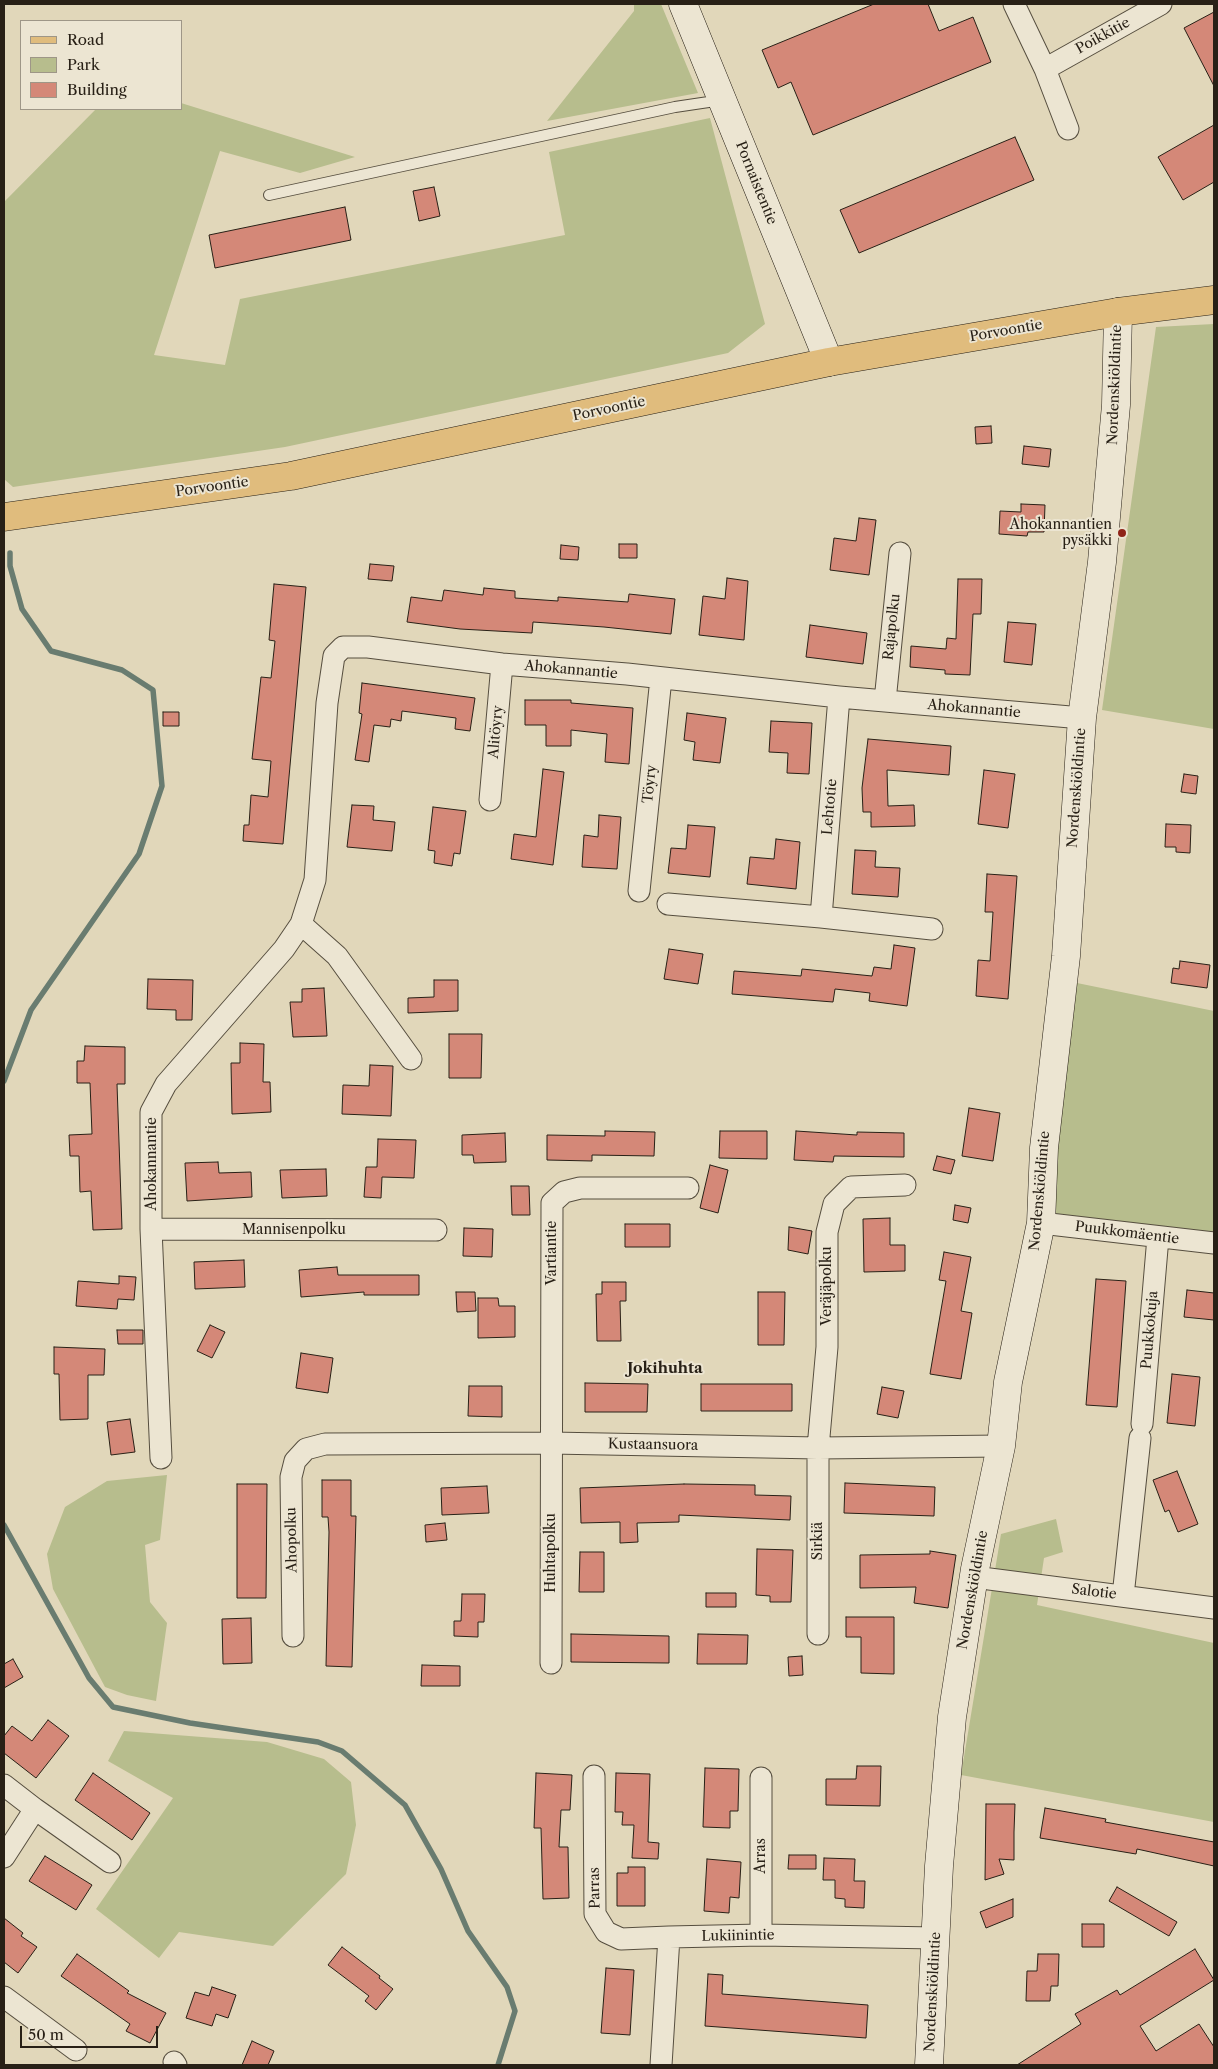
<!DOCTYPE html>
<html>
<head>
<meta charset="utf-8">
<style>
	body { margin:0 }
	#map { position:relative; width:1218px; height:2069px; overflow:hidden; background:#e1d7ba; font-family:"Libre Caslon Text",serif }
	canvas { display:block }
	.frame { position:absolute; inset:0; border:5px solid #282016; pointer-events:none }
	.legend { position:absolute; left:20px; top:20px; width:162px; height:90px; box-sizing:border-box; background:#ece5d2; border:1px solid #9e9687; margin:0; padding:6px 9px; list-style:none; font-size:15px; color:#282016 }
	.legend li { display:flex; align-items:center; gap:10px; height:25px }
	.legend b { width:25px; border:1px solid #9e9687 }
	.scale { position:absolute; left:20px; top:2026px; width:138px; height:22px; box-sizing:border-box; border:2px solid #282016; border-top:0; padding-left:6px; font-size:15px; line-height:18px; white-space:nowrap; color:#282016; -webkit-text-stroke:4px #ece5d2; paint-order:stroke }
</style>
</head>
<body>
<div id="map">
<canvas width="1218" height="2069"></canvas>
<div class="frame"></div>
<ul class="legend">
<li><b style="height:6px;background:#e0bc7d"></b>Road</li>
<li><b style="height:14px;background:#b7bd8d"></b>Park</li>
<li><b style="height:14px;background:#d48878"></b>Building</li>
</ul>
<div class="scale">50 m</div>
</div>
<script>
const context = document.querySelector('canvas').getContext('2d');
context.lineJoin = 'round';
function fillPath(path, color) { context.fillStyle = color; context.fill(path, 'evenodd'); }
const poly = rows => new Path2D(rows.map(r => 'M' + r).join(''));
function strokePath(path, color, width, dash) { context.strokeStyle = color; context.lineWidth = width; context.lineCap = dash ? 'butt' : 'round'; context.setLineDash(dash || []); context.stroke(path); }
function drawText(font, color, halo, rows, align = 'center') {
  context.font = font + ' "Libre Caslon Text",serif'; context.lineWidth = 4; context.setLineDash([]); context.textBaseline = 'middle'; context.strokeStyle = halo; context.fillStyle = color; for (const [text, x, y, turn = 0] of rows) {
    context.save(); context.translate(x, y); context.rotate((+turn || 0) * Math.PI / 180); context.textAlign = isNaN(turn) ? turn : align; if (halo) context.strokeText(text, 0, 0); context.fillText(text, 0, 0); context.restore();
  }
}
fillPath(poly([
	[634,4,661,4,698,93,547,121,634,11],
	[181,103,355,157,300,173,220,151,154,355,225,365,240,299,565,235,549,152,710,118,765,324,728,353,285,447,13,487,4,479,4,202,96,109,181,109],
	[1214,324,1214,729,1102,710,1156,327],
	[1077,983,1214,1011,1214,1233,1049,1220],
	[167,1475,160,1540,145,1545,150,1602,167,1623,156,1701,127,1695,105,1687,53,1589,47,1554,65,1507,107,1481],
	[1056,1519,1063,1552,1044,1558,1037,1605,1214,1643,1214,1822,961,1775,1001,1534],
	[124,1731,267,1742,324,1759,351,1782,356,1825,346,1874,273,1946,179,1932,159,1958,96,1909,173,1798,108,1761]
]), '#b7bd8d');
strokePath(poly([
	[4,1081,31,1010,139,854,162,786,153,690,122,670,51,651,22,609,10,566,10,553],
	[4,1525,89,1678,113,1707,190,1723,318,1742,342,1751,405,1805,441,1869,468,1931,507,1987,515,2011,498,2065]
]), '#697c70', 5.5);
const building = poly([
	[874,4,928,4,939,31,973,17,991,62,813,135,791,82,778,88,762,50,874,4],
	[1214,12,1214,86,1184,28,1214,12],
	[1214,125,1214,182,1183,200,1158,157,1214,125],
	[1015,137,1034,180,859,253,840,210,1015,137],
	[434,187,440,216,419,221,413,191,434,187],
	[345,207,351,240,215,268,209,235,345,207],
	[991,426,992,443,976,444,975,427,991,426],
	[1024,446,1051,449,1049,467,1022,464,1024,446],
	[1021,504,1045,505,1044,532,1028,532,1027,536,999,534,1000,511,1021,512,1021,504],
	[859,518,876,520,869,575,830,570,834,538,856,541,859,518],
	[619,544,637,544,637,558,619,558,619,544],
	[561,545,579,547,578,560,560,559,561,545],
	[370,564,394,566,392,581,368,579,370,564],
	[727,578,748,581,744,640,699,635,703,596,725,599,727,578],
	[958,579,982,579,981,614,973,614,970,675,945,674,945,670,910,667,911,646,946,649,947,638,956,639,958,579],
	[274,584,306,587,283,844,243,841,244,825,249,825,251,795,268,797,271,761,252,759,261,677,271,678,275,641,269,640,274,584],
	[484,588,515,591,515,598,558,601,558,597,628,602,629,594,675,599,671,634,604,627,533,622,532,633,460,629,407,622,411,597,442,601,444,590,483,595,484,588],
	[1008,622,1036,624,1032,665,1004,662,1008,622],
	[810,625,867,633,863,664,806,657,810,625],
	[362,683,475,698,470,731,455,729,456,718,402,711,401,721,391,719,390,727,374,725,369,762,355,760,362,714,359,713,362,683],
	[525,700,571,700,571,703,633,708,629,764,605,762,607,734,571,730,571,746,546,746,546,725,525,725,525,700],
	[163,712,179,712,179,726,163,726,163,712],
	[687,713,726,718,720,763,693,760,695,742,684,740,687,713],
	[771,721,812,723,809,774,787,773,788,753,769,752,771,721],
	[868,739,951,746,949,775,887,770,888,806,914,805,915,826,871,827,871,812,863,812,862,788,868,739],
	[543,769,564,772,553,865,511,859,514,834,536,837,543,769],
	[984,770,1015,774,1008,828,978,824,984,770],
	[1184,774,1198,776,1196,794,1181,792,1184,774],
	[352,805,374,806,373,820,395,822,392,851,347,847,352,805],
	[433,807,466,811,460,854,454,853,452,866,434,863,435,851,428,850,433,807],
	[599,815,621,817,617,869,582,867,584,835,598,837,599,815],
	[1166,824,1191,825,1190,853,1176,852,1176,847,1165,847,1166,824],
	[688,825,715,827,710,877,668,873,671,848,686,849,688,825],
	[776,839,800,842,796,889,747,884,750,857,774,859,776,839],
	[855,850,876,851,875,867,900,868,898,897,852,894,855,850],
	[987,874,1017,876,1008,999,976,996,978,960,990,961,993,912,985,912,987,874],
	[894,945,915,948,907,1006,869,1001,870,993,835,989,833,1002,732,994,734,971,801,976,802,969,872,976,874,967,891,969,894,945],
	[669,949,703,954,698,984,664,979,669,949],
	[1180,961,1210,965,1207,988,1171,983,1173,968,1179,969,1180,961],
	[148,979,193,980,192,1020,176,1020,176,1010,147,1009,148,979],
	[434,980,458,980,458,1011,408,1013,408,998,434,997,434,980],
	[324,988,327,1036,293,1037,290,1002,302,1002,302,989,324,988],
	[449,1034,482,1034,481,1078,449,1078,449,1034],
	[240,1043,264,1044,263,1082,270,1082,271,1112,232,1114,231,1063,240,1063,240,1043],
	[85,1046,125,1047,125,1084,117,1084,122,1229,93,1230,91,1191,80,1192,79,1156,70,1156,69,1135,92,1134,90,1083,77,1083,77,1061,84,1061,85,1046],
	[370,1065,393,1066,391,1116,342,1114,343,1085,369,1086,370,1065],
	[969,1108,1000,1113,993,1161,962,1156,969,1108],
	[605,1131,655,1132,654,1156,592,1155,592,1161,547,1160,547,1135,605,1136,605,1131],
	[720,1131,767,1131,767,1159,719,1158,720,1131],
	[796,1131,857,1135,857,1132,904,1133,904,1157,834,1156,833,1162,794,1160,796,1131],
	[505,1133,506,1162,474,1163,473,1155,462,1155,462,1135,505,1133],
	[378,1139,416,1140,414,1178,382,1177,381,1198,364,1197,366,1167,377,1167,378,1139],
	[937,1156,955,1160,951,1174,933,1170,937,1156],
	[218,1162,219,1173,251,1172,252,1197,187,1201,185,1163,218,1162],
	[710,1165,728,1170,718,1213,700,1208,710,1165],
	[326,1169,327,1196,282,1198,280,1170,326,1169],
	[511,1186,529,1186,530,1215,512,1215,511,1186],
	[955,1205,971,1208,968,1223,953,1220,955,1205],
	[890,1218,890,1245,905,1245,905,1271,864,1272,863,1219,890,1218],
	[625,1224,670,1224,670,1247,625,1247,625,1224],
	[789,1227,812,1231,808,1254,788,1250,789,1227],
	[464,1228,493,1229,492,1257,463,1256,464,1228],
	[944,1252,971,1257,961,1311,972,1313,961,1379,930,1374,946,1281,939,1280,944,1252],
	[244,1260,245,1287,195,1289,194,1262,244,1260],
	[337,1267,338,1275,419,1275,419,1295,364,1295,364,1292,301,1297,299,1270,337,1267],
	[119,1276,136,1277,134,1300,118,1299,117,1309,76,1306,78,1281,119,1284,119,1276],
	[1096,1279,1126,1281,1117,1407,1086,1405,1096,1279],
	[602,1282,626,1282,626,1301,620,1301,621,1341,597,1341,596,1294,602,1294,602,1282],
	[1187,1290,1214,1293,1214,1320,1184,1317,1187,1290],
	[456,1292,475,1292,476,1311,457,1312,456,1292],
	[758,1292,785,1292,784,1345,758,1345,758,1292],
	[478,1298,498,1298,499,1306,515,1306,515,1337,478,1338,478,1298],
	[210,1325,225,1332,212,1358,197,1351,210,1325],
	[117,1330,143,1330,143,1344,118,1344,117,1330],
	[54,1347,105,1349,104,1375,88,1375,88,1419,60,1420,59,1374,54,1374,54,1347],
	[301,1353,333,1358,328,1393,296,1388,301,1353],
	[1172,1374,1200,1377,1195,1426,1167,1423,1172,1374],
	[585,1383,648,1384,647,1412,585,1412,585,1383],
	[701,1384,792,1384,792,1411,701,1411,701,1384],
	[469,1386,502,1386,502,1417,468,1416,469,1386],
	[882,1387,904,1391,898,1418,877,1414,882,1387],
	[130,1419,135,1452,111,1455,107,1422,130,1419],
	[1177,1471,1198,1524,1178,1532,1169,1510,1165,1512,1153,1480,1177,1471],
	[322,1480,351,1480,351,1516,356,1516,352,1667,326,1666,329,1532,328,1517,322,1517,322,1480],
	[845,1483,935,1487,934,1516,844,1513,845,1483],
	[237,1484,267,1484,266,1598,237,1598,237,1484],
	[684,1484,755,1485,755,1495,791,1496,790,1520,679,1515,679,1522,637,1523,638,1542,620,1543,620,1522,581,1523,580,1488,684,1484],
	[487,1486,489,1513,442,1515,441,1488,487,1486],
	[445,1523,447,1540,426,1542,425,1525,445,1523],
	[757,1549,793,1550,791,1602,770,1602,770,1596,756,1595,757,1549],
	[930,1551,956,1555,948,1608,914,1603,916,1587,860,1588,860,1555,930,1554,930,1551],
	[580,1552,604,1552,604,1592,579,1592,580,1552],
	[706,1593,736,1593,736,1607,706,1607,706,1593],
	[462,1594,485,1594,484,1622,478,1622,478,1637,454,1636,454,1621,461,1621,462,1594],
	[846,1617,894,1617,894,1674,861,1673,861,1637,846,1637,846,1617],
	[251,1618,252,1663,223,1664,222,1619,251,1618],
	[571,1634,669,1636,669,1663,571,1662,571,1634],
	[698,1634,748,1635,747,1664,697,1664,698,1634],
	[802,1656,803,1675,789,1676,788,1657,802,1656],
	[13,1659,23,1677,4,1688,4,1664,13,1659],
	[422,1665,460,1666,460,1686,421,1686,422,1665],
	[48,1720,69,1736,36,1778,4,1753,4,1736,12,1726,32,1741,48,1720],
	[857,1766,881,1766,880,1806,826,1805,826,1779,856,1779,857,1766],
	[705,1768,739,1769,738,1811,730,1811,730,1828,703,1827,705,1768],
	[93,1773,150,1813,132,1840,75,1800,93,1773],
	[536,1773,572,1775,570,1810,561,1810,559,1847,568,1847,569,1898,543,1899,541,1828,534,1828,536,1773],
	[616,1773,650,1774,648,1842,659,1843,658,1859,632,1858,634,1825,622,1825,623,1812,615,1812,616,1773],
	[986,1804,1015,1804,1014,1832,1014,1860,999,1859,1004,1874,985,1880,986,1804],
	[1045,1808,1106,1819,1105,1822,1214,1842,1214,1866,1137,1849,1136,1854,1040,1838,1045,1808],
	[789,1855,816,1855,816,1869,788,1869,789,1855],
	[45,1856,92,1885,76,1910,29,1881,45,1856],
	[824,1858,855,1859,854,1881,865,1881,864,1908,845,1907,845,1899,835,1898,835,1880,823,1880,824,1858],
	[707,1859,741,1862,739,1898,730,1897,729,1913,704,1911,707,1859],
	[628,1867,645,1867,645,1906,617,1906,617,1873,628,1873,628,1867],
	[1117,1887,1177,1922,1169,1936,1109,1901,1117,1887],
	[1013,1899,1013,1917,986,1928,980,1912,1013,1899],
	[4,1918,23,1933,21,1936,37,1947,18,1973,4,1962,4,1918],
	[1082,1924,1104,1924,1104,1947,1082,1947,1082,1924],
	[342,1947,380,1976,379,1978,393,1989,376,2010,365,2001,369,1996,328,1965,342,1947],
	[1195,1949,1214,1980,1140,2026,1156,2051,1199,2024,1214,2047,1214,2065,1017,2065,1081,2024,1075,2014,1117,1990,1120,1995,1195,1949],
	[77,1954,129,1991,127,1993,166,2013,150,2043,126,2031,130,2024,61,1976,77,1954],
	[1038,1954,1059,1954,1058,1986,1051,1986,1050,2001,1026,2001,1027,1971,1037,1971,1038,1954],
	[606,1968,634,1970,630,2035,601,2033,606,1968],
	[708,1974,723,1975,722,1994,868,2005,866,2038,705,2026,708,1974],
	[212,1987,236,1995,228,2018,216,2014,212,2026,186,2018,195,1992,209,1996,212,1987],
	[252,2041,274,2051,268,2065,242,2065,252,2041]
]);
fillPath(building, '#d48878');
strokePath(building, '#282016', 1);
const lane = poly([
	[269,195,675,107,722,100]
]);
const street = poly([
	[1014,4,1045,69,1068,129],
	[1045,69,1161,4],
	[885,701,900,553],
	[490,800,502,664],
	[639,891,661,678],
	[668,904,821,917,932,929],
	[821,917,839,697],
	[301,924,337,956,411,1059],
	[1041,1223,1214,1243],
	[151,1229,436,1230],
	[1142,1424,1158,1237],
	[161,1458,151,1229,151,1112,166,1084,284,949,301,924,315,880,327,703,334,656,343,647,368,647,502,664,627,674,839,697,1082,718],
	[974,1577,1214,1608],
	[1123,1596,1140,1438],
	[818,1634,818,1448,827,1347,827,1232,834,1204,851,1187,905,1185],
	[293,1636,291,1477,295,1461,306,1449,325,1444,551,1443,818,1448,1001,1446],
	[551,1663,552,1203,564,1192,580,1188,688,1188],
	[594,1776,595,1914,606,1932,621,1939,669,1937],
	[761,1778,761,1935],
	[4,1785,35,1809],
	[4,1857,35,1809,110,1862],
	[4,1997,76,2050],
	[174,2062,176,2065],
	[661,2065,669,1937,761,1935,936,1938]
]);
const secondary = poly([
	[683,4,829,362],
	[929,2065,939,1866,952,1717,975,1569,1001,1446,1008,1382,1041,1223,1044,1148,1066,956,1082,718,1102,562,1116,405,1118,312]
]);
const primary = poly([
	[4,517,291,476,829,362,1118,312,1214,300]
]);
strokePath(lane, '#564e3f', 12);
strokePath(street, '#564e3f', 23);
strokePath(secondary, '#282016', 29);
strokePath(primary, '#282016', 29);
strokePath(lane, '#ece5d2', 10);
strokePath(street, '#ece5d2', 21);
strokePath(secondary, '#ece5d2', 28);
strokePath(primary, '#e0bc7d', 28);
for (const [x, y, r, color] of [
	[1122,533,5,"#8f2418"]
]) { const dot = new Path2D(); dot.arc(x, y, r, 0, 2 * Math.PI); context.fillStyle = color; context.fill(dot); strokePath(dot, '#ece5d2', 2); }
drawText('14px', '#282016', '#ece5d2', [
	["Poikkitie",1103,36,-29],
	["Pornaistentie",756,183,68],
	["Porvoontie",1006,331,-10],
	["Nordenskiöldintie",1115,385,-88],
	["Porvoontie",609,409,-12],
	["Porvoontie",212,487,-8],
	["Rajapolku",892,627,-84],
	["Ahokannantie",571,670,5],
	["Ahokannantie",974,709,5],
	["Alitöyry",496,732,-85],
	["Töyry",650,784,-84],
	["Nordenskiöldintie",1077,788,-86],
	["Lehtotie",830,807,-85],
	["Ahokannantie",152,1164,-90],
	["Nordenskiöldintie",1040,1191,-85],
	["Mannisenpolku",294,1230],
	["Puukkomäentie",1127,1233,7],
	["Vartiantie",552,1253,-90],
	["Veräjäpolku",827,1286,-90],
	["Puukkokuja",1150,1330,-85],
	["Kustaansuora",653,1445,1],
	["Ahopolku",292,1540,-91],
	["Sirkiä",818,1541,-90],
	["Huhtapolku",551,1553,-90],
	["Nordenskiöldintie",973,1590,-80],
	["Salotie",1094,1592,7],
	["Arras",761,1856,-90],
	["Parras",595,1888,-91],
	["Lukiinintie",738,1936,-1],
	["Nordenskiöldintie",933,1992,-87]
]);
drawText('14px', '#282016', '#ece5d2', [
	["Ahokannantien",1112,525],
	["pysäkki",1112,541]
], 'right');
drawText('bold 15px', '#282016', '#ece5d2', [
	["Jokihuhta",665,1369]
]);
</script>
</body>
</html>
